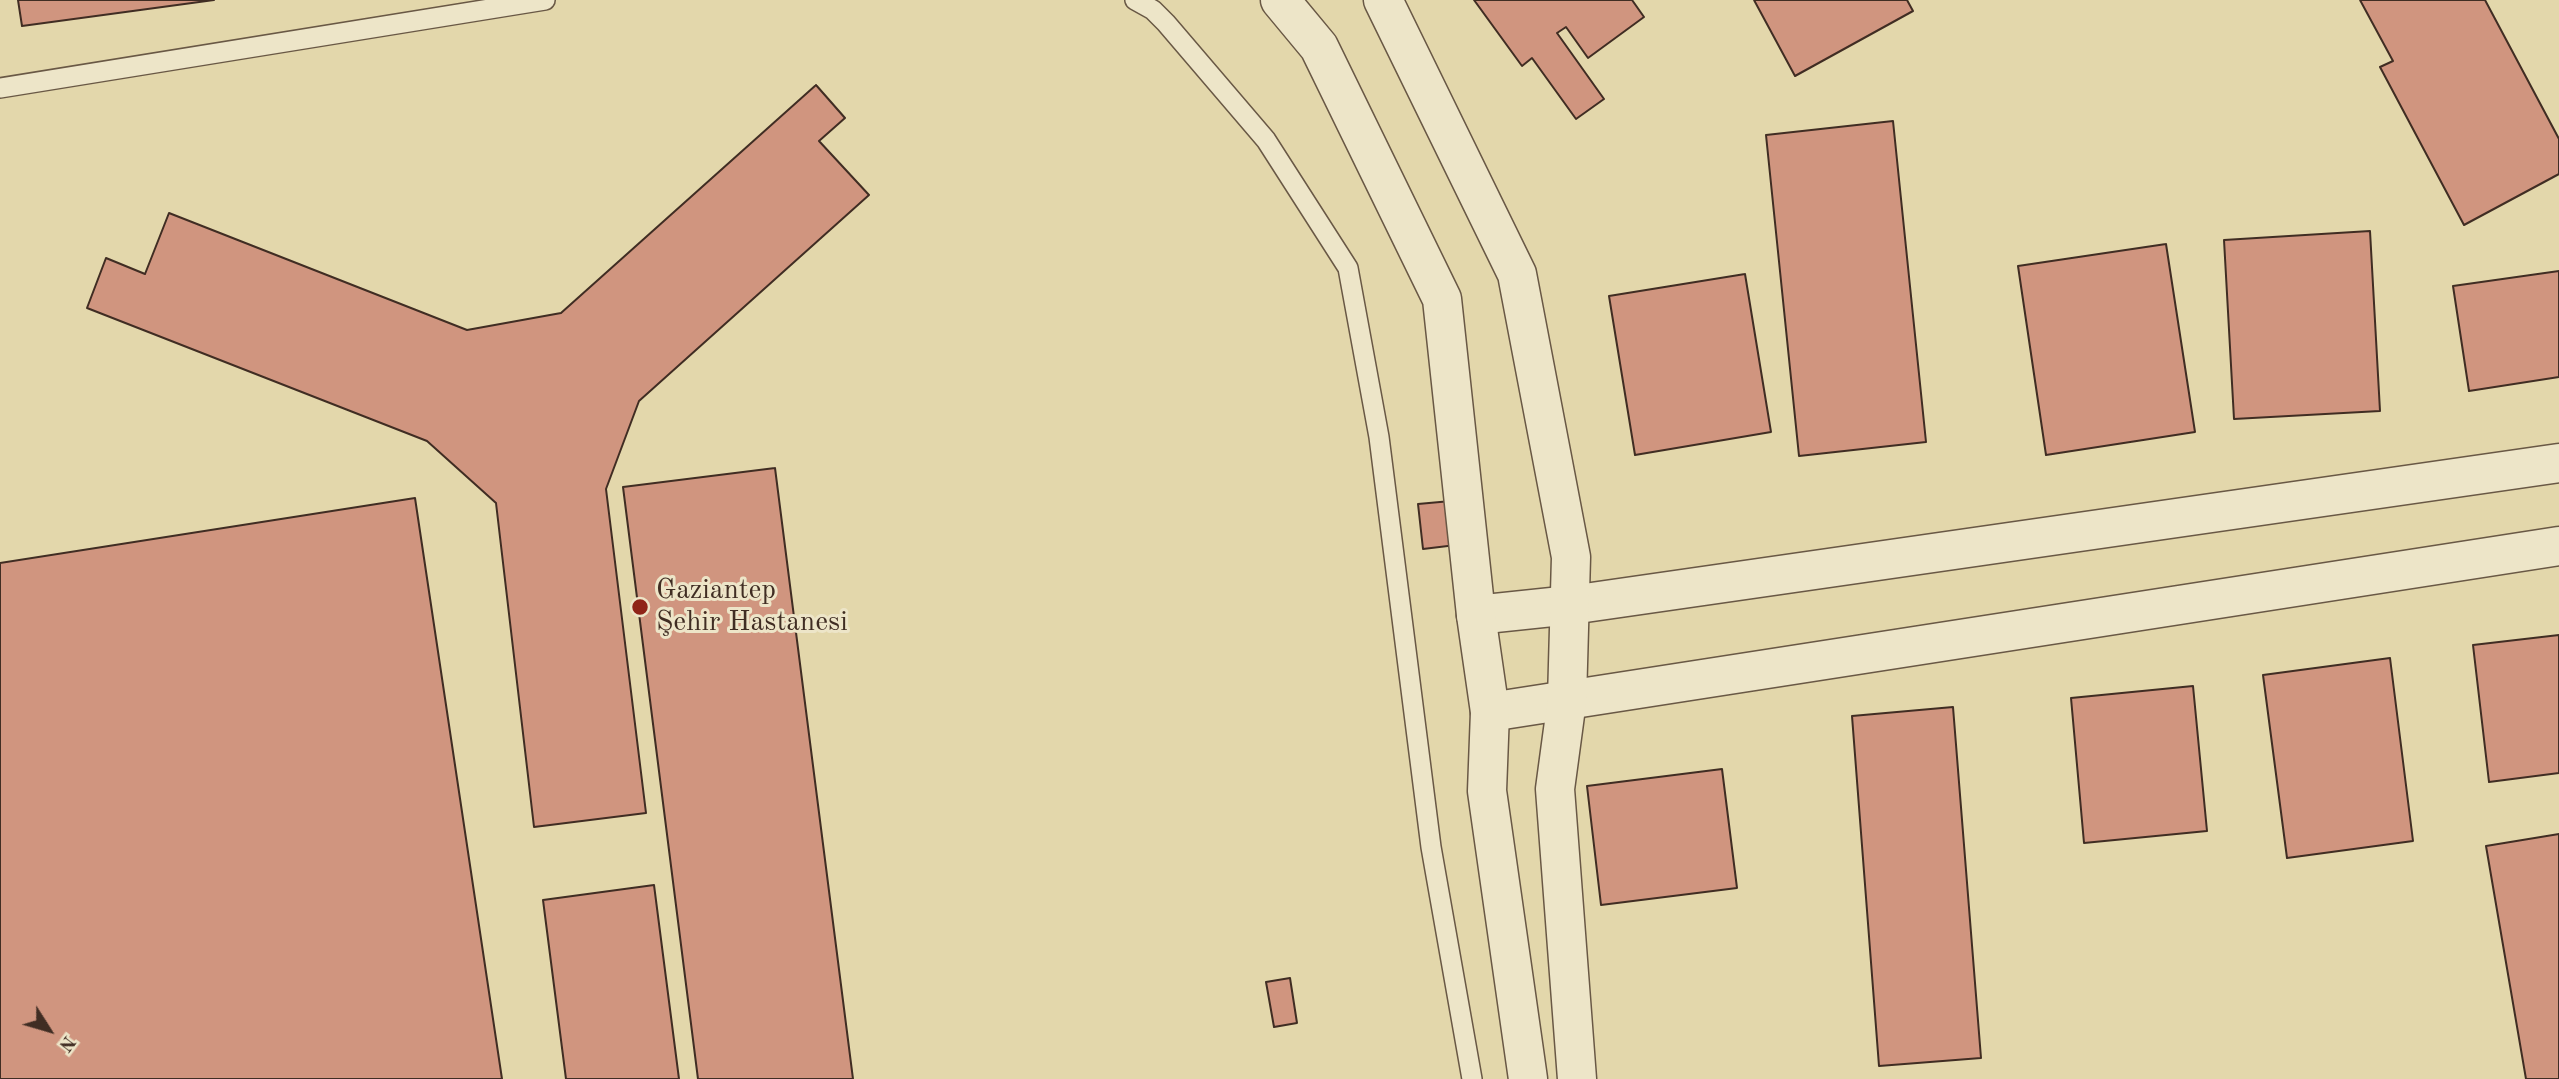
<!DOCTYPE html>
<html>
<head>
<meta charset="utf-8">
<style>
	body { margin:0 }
	#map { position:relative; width:2559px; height:1079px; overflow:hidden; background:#e3d7ab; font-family:"Old Standard TT",serif }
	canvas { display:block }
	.north { position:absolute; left:14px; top:995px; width:70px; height:70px; -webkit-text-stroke:5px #ede5c8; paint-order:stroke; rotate:127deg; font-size:19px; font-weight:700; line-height:28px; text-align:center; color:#402d23 }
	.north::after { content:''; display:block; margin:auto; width:24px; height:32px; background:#402d23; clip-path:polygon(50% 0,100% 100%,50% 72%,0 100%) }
</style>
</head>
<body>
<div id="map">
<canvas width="2559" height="1079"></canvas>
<div class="north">N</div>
</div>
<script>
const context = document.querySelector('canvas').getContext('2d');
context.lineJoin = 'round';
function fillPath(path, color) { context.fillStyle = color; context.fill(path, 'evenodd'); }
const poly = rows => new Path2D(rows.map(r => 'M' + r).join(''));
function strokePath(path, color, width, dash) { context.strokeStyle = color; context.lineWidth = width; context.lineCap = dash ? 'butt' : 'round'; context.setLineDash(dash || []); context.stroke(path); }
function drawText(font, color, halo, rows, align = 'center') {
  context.font = font + ' "Old Standard TT",serif'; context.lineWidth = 6; context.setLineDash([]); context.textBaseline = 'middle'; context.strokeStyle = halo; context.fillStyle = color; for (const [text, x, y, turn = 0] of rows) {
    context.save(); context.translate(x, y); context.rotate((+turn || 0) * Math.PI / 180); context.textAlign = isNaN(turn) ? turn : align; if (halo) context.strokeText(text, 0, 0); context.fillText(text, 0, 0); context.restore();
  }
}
const building = poly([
	[18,0,214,0,22,26,18,0],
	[1474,0,1632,0,1644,17,1588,58,1566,27,1557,33,1604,99,1576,119,1532,58,1522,66,1474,0],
	[1754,0,1907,0,1913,11,1795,76,1754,0],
	[2360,0,2485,0,2559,139,2559,174,2464,225,2380,67,2393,61,2360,0],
	[816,85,845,118,819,141,869,195,639,401,606,489,646,813,534,827,496,503,427,441,87,308,106,258,145,274,169,213,467,330,561,313,816,85],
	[1893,121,1926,442,1799,456,1766,135,1893,121],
	[2370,231,2380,411,2234,419,2224,240,2370,231],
	[2166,244,2195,432,2046,455,2018,266,2166,244],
	[2559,271,2559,377,2469,391,2453,286,2559,271],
	[1745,274,1771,432,1635,455,1609,296,1745,274],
	[775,468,853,1079,698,1079,623,487,775,468],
	[415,498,502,1079,0,1079,0,563,415,498],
	[1451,501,1456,545,1423,549,1418,504,1451,501],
	[2559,635,2559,773,2489,782,2473,645,2559,635],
	[2390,658,2413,841,2287,858,2263,675,2390,658],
	[2193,686,2207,831,2084,843,2071,698,2193,686],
	[1953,707,1981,1058,1879,1066,1852,716,1953,707],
	[1722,769,1737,888,1601,905,1587,786,1722,769],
	[2559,834,2559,1079,2526,1079,2486,846,2559,834],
	[654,885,679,1079,566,1079,543,900,654,885],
	[1290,978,1297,1023,1274,1027,1266,982,1290,978]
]);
fillPath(building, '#d0957f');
strokePath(building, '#402d23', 2);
const service = poly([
	[1135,0,1153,10,1166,23,1266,140,1348,268,1379,437,1431,847,1472,1079],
	[0,88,545,0]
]);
const minor = poly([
	[1476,615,1571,605,2559,463],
	[1490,712,2559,546]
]);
const tertiary = poly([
	[1280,0,1319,47,1442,299,1476,615,1490,712,1487,791,1528,1079],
	[1383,0,1517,274,1571,557,1567,700,1555,789,1577,1079]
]);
strokePath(service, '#695845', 22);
strokePath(minor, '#695845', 41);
strokePath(tertiary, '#695845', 41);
strokePath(service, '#ede5c8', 19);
strokePath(minor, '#ede5c8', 38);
strokePath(tertiary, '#ede5c8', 38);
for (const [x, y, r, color] of [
	[640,607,9,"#8f2418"]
]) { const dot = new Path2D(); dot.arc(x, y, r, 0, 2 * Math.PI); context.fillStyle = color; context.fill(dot); strokePath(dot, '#ede5c8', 2.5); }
drawText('28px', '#402d23', '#ede5c8', [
	["Gaziantep",656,591],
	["Şehir Hastanesi",656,623]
], 'left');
</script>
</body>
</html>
